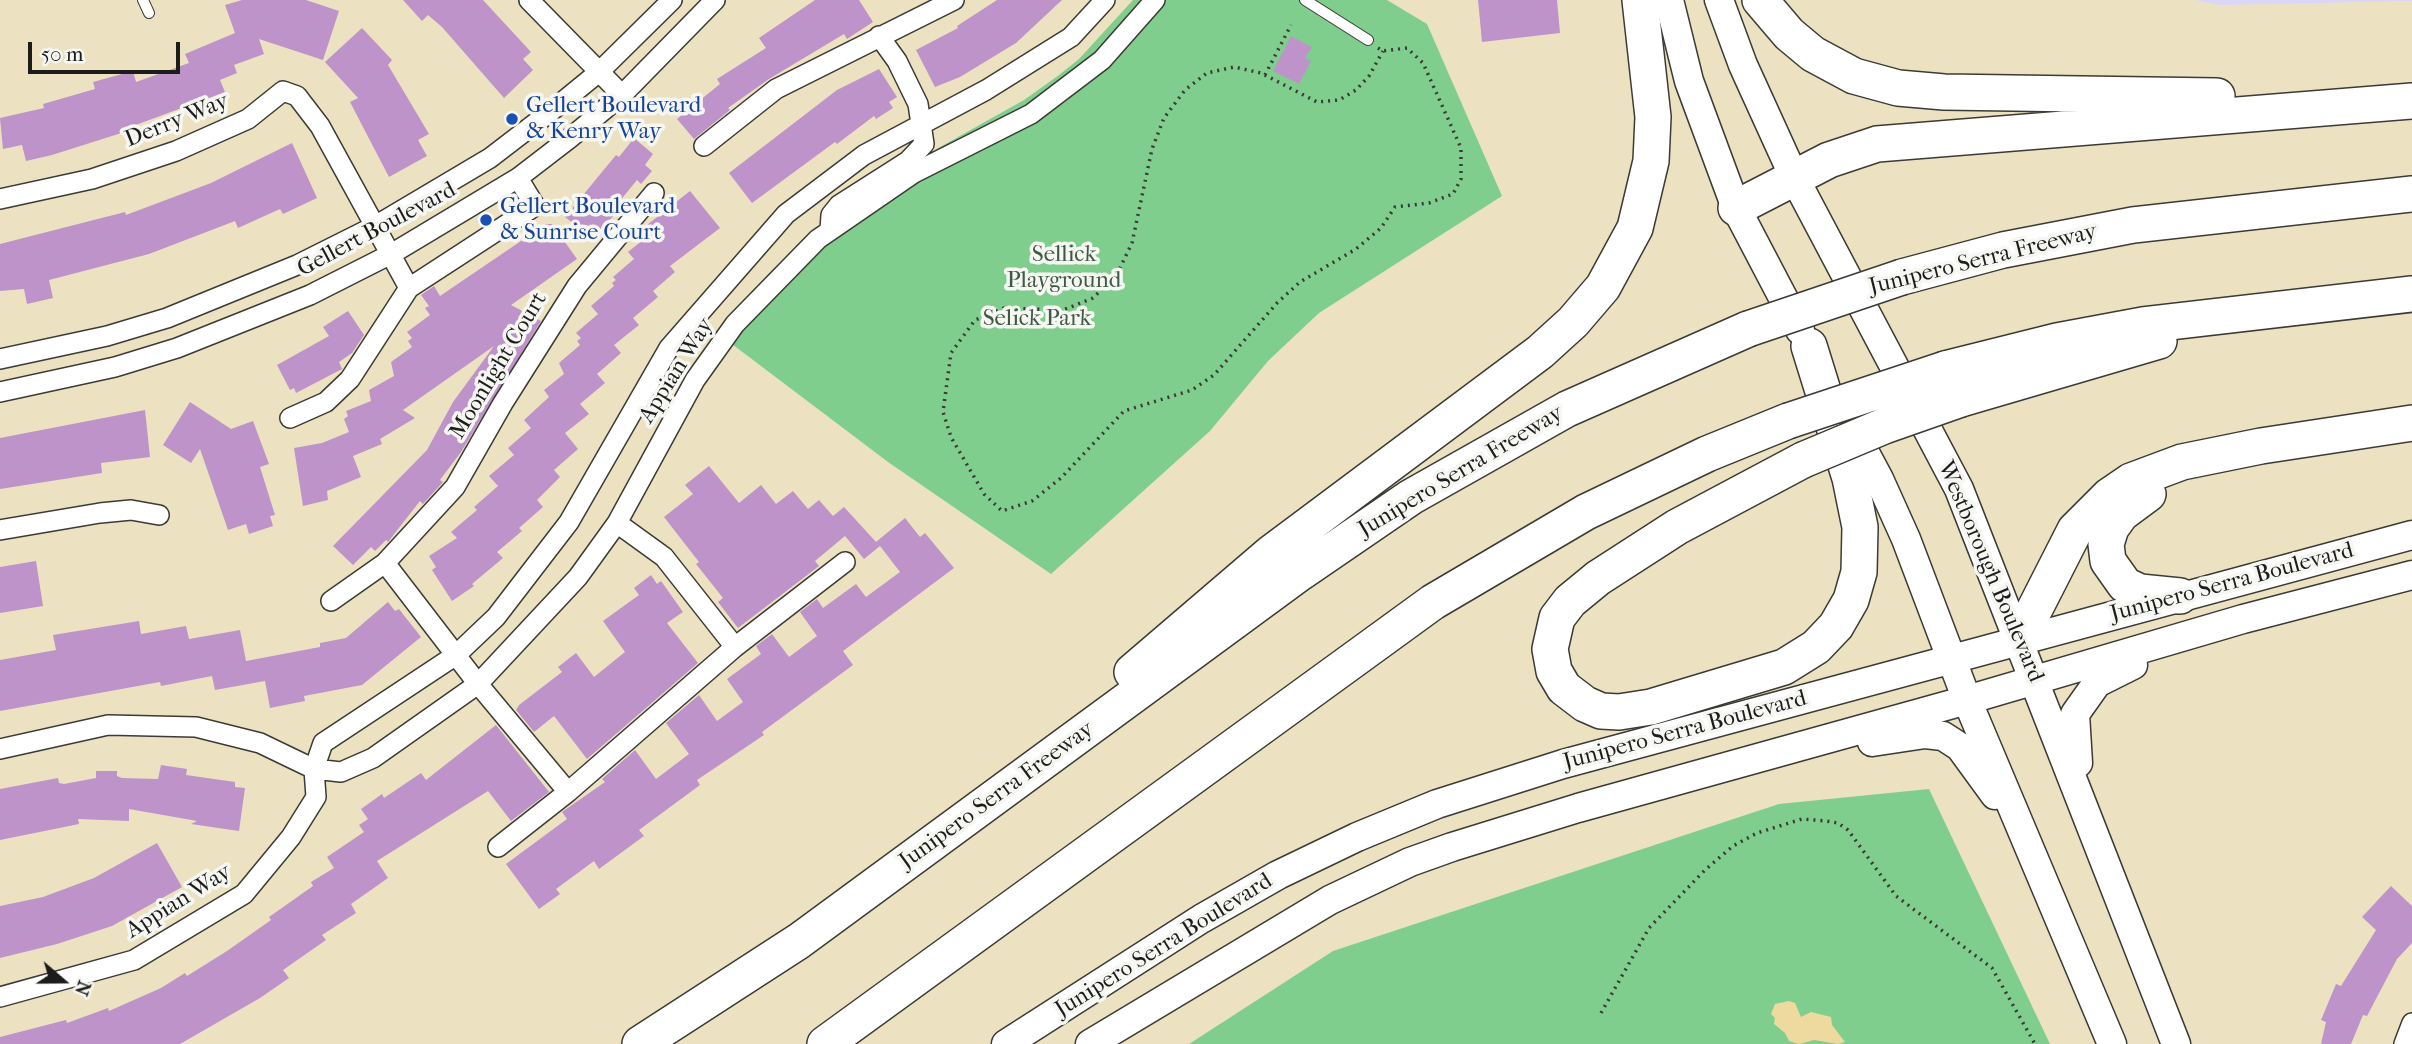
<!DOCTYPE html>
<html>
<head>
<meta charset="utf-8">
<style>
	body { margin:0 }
	#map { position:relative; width:2412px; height:1044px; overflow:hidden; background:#ece2c1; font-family:"IM FELL French Canon",serif }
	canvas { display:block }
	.north { position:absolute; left:28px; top:946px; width:70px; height:70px; -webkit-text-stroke:5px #f6f6f2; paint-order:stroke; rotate:110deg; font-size:19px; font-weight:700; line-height:28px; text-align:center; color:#1c1c1c }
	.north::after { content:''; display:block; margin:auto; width:24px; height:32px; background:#1c1c1c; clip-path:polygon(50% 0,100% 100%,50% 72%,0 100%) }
	.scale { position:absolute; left:28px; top:42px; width:152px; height:32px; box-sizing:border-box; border:4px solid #1c1c1c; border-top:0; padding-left:9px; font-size:21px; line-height:24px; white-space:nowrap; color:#1c1c1c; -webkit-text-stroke:5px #f6f6f2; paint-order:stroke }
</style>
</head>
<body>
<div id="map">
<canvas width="2412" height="1044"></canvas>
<div class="north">N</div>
<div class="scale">50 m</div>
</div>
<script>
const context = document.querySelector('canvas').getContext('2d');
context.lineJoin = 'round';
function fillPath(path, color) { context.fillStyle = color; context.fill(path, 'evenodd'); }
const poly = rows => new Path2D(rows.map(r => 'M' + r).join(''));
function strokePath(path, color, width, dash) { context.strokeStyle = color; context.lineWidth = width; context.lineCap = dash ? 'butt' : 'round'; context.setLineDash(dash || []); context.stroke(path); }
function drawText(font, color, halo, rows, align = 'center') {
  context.font = font + ' "IM FELL French Canon",serif'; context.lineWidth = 7; context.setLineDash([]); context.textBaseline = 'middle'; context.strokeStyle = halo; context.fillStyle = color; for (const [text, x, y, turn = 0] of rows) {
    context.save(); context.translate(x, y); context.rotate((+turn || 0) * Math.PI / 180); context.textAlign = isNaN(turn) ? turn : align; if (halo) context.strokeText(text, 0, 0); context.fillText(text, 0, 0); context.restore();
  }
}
fillPath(poly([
	[2195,0,2412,0,2412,1,2220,5]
]), '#dbd6f7');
fillPath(poly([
	[1133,0,1387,0,1427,24,1502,196,1319,313,1268,361,1210,431,1051,574,888,462,716,332,772,270,818,228,899,170,1024,100,1059,75,1079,59],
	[1929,789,2050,1044,1189,1044,1333,951,1779,804]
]), '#80ce8e');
fillPath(poly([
	[1789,1001,1795,1003,1801,1017,1811,1012,1831,1017,1832,1025,1845,1042,1838,1044,1814,1040,1799,1044,1789,1041,1785,1033,1774,1024,1775,1018,1771,1014,1775,1004]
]), '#eeda9e');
fillPath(poly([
	[242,0,306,0,339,11,323,60,259,39,264,54,234,65,237,73,220,80,225,92,133,126,134,129,52,155,26,161,22,145,3,149,0,118,44,108,43,104,95,89,93,82,133,71,136,82,189,63,185,54,235,33,225,5],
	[403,0,483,0,531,52,523,59,533,70,504,98,442,27,428,15,422,21],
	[815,0,859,0,873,22,847,39,844,34,769,79,728,108,730,110,694,139,677,119,720,84,717,79,766,48,759,38],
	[997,0,1062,0,1016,43,960,77,935,87,916,50,958,28,957,26],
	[1478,0,1557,0,1560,33,1482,42],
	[362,28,392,60,388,65,429,134,418,140,427,156,389,177,350,102,358,98,325,62],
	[1291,36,1312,47,1305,58,1311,61,1299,84,1273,71],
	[879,69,897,97,889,102,893,108,876,119,874,116,837,144,835,142,752,203,729,173,837,90],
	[634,138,653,154,645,165,652,171,641,184,637,180,610,213,613,216,595,240,565,217,616,155,619,157],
	[292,143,317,198,283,214,280,209,238,228,235,221,149,254,49,280,53,298,27,304,24,289,0,291,0,244,125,212,126,215,211,183],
	[690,191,720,228,670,266,675,272,653,291,658,297,633,318,639,325,614,345,621,353,597,374,605,383,580,404,589,414,565,433,578,449,554,470,560,477,537,500,543,507,519,528,522,531,497,552,503,558,472,584,474,586,452,601,432,570,436,567,429,556,457,538,451,532,477,510,474,507,498,486,489,476,514,455,508,448,531,428,524,420,549,397,544,390,564,374,559,363,580,345,577,341,581,338,576,333,598,314,591,306,614,286,612,283,616,280,613,277,634,259,628,252,653,232,647,225],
	[546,224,552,224,577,259,511,305,541,321,461,452,440,480,443,482,423,504,420,501,388,542,386,540,375,551,371,547,353,565,333,546,427,450,453,402,494,346,403,410,415,418,380,439,382,444,353,456,361,477,327,491,328,500,303,506,294,448,322,443,349,432,344,419,348,416,346,411,371,401,369,390,394,376,391,362,412,347,408,341,412,338,407,332,430,315,425,308,429,306,421,295,434,286,440,296],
	[348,311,364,335,352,353,339,362,342,369,296,393,294,388,290,390,277,365,329,336,323,327],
	[190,402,231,429,253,421,269,464,260,467,275,515,270,516,273,526,249,534,246,524,228,530,200,449,191,463,163,445],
	[145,410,150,457,101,463,102,473,0,489,0,438],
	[709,466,739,503,761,485,776,504,793,491,808,509,819,500,833,516,844,507,876,542,905,518,920,537,925,533,954,568,843,651,853,665,762,732,764,735,697,780,700,785,639,830,644,836,599,869,594,861,556,889,560,894,539,909,506,864,567,819,562,812,605,782,602,779,635,750,656,779,689,754,666,723,699,695,717,721,743,702,727,679,761,654,756,646,772,634,789,657,817,636,800,612,817,599,823,608,856,584,866,597,900,572,880,546,864,559,845,536,815,561,819,566,738,628,718,602,723,598,696,564,699,562,664,517,693,494,685,485],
	[36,561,43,606,0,613,0,567],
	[651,575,657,584,661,581,683,612,667,623,698,663,587,759,554,716,534,732,516,710,519,705,562,672,558,667,576,653,594,677,625,652,603,621,639,595,634,588],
	[388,602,395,611,399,609,421,637,362,685,304,696,305,701,270,708,265,681,215,690,212,676,161,686,160,682,0,711,0,660,56,650,53,635,139,621,141,634,186,626,189,639,240,630,246,661,320,647,320,643,346,638],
	[496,725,549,792,511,821,488,791,377,861,388,878,351,904,356,913,322,935,326,940,283,970,289,978,260,998,180,1044,0,1044,0,1037,66,1020,67,1023,108,1008,109,1011,161,988,185,973,187,976,227,951,271,920,269,917,313,886,311,882,334,868,327,857,364,832,359,825,368,819,361,809,382,794,384,798,421,773,426,780],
	[161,765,187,769,186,775,235,782,235,787,245,788,239,831,191,824,197,821,129,809,129,821,78,819,79,824,0,840,0,789,58,778,59,783,64,784,96,778,96,771,117,771,117,776,122,778,158,779],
	[157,843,182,887,112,926,57,944,0,958,0,906,43,897,94,878],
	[2391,886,2412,906,2412,943,2397,959,2367,1016,2363,1015,2351,1044,2321,1044,2326,1022,2321,1020,2336,984,2341,986,2376,930,2362,917]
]), '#bd93c9');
const lane = poly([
	[143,0,149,13],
	[1305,0,1368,40]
]);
const street = poly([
	[529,0,622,95],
	[704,146,776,89,954,0],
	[0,199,92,179,176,151,248,119,283,91,297,96,320,126,409,288],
	[830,230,831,215,839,205,908,161,924,144,918,104,897,61,879,36],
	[0,359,107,336,167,318,297,265,377,225,490,158,550,112,599,72,672,0],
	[0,392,115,367,177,348,310,295,393,253,518,178,570,138,622,95,715,0],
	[290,418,326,402,350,379,409,288,535,206,518,178],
	[617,523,664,557,735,647],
	[0,530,100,513,131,510,159,515],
	[385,563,478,684,568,792],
	[331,601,385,563,455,487,503,403,577,286,654,193],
	[0,749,108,725,196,727,260,743,314,769,341,772,373,758,478,684,578,577,617,523,695,380,735,324,818,239,914,173,1031,114,1102,60,1155,0],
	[498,847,568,792,735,647,845,562],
	[0,997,134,960,244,894,291,837,316,797,314,769,323,743,456,655,496,617,569,522,669,348,786,214,864,155,986,90,1071,37,1105,0],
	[2404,1044,2412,1023]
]);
const secondary = poly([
	[1669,0,1689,81,1736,208,1800,330],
	[1719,0,1743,65,1794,177,1959,489,2176,1044],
	[1847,419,1879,479,1906,539,1967,700,2112,1044],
	[1872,742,1925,734,1943,736,1960,747,1995,795],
	[2078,763,2075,714,2097,683,2133,665],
	[1006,1044,1201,919,1278,875,1357,837,1437,804,1563,764,2412,535],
	[1090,1044,1330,900,1410,862,1452,847,1578,808,1967,700,2243,619,2412,575]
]);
const highway = poly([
	[1760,0,1789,34,1813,54,1854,76,1898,88,1944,92,2217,96],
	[1736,208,1829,160,1877,144,2412,101],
	[1902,277,2003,250,2133,225,2412,194],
	[1945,369,2057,341,2143,325,2412,294],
	[1961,399,2159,341],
	[1803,460,1677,527,1598,578,1570,601,1557,618,1550,649,1554,671,1564,688,1585,704,1601,711,1619,712,1651,707,1784,667,1816,647,1836,626,1851,600,1859,572,1860,527,1850,478,1809,346],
	[2148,494,2121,514,2111,528,2106,544,2108,561,2125,585,2140,592,2180,596],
	[2019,640,2075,530,2109,496,2131,481,2182,462,2261,446,2412,423],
	[1132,672,1271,553,1540,352,1573,322,1603,287,1635,228,1651,161,1653,117,1640,0],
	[640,1044,799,941,1300,573,1411,497,1567,409,1748,329],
	[825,1044,1433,602,1586,512,1707,454,1788,421]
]);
strokePath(lane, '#3b3a35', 12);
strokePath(street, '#3b3a35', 22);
strokePath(secondary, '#3b3a35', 31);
strokePath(highway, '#3b3a35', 38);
strokePath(poly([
	[1378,48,1383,51,1407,48,1423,63,1461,148,1461,179,1453,194,1429,203,1395,207,1381,228,1356,249,1300,282,1277,303,1214,375,1192,390,1124,411,1061,478,1032,501,1002,511,984,494,951,437,943,412,951,353,975,320,1004,308,1063,310,1093,298,1117,274,1132,243,1152,149,1164,118,1185,90,1207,73,1234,67,1261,73,1317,102,1339,100,1356,90,1369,76,1383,51],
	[1265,75,1291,25],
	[1601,1013,1649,928,1705,870,1733,846,1757,833,1802,819,1826,821,1838,823,1848,830,1896,896,1992,968,2035,1044]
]), '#3b3a35', 3.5, [2, 5]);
strokePath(lane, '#fff', 10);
strokePath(street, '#fff', 19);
strokePath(secondary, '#fff', 28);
strokePath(highway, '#fff', 35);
const highwayBridge = poly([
	[1748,329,1902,277],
	[1788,421,1945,369],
	[1803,460,1884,426,1961,399]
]);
strokePath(highwayBridge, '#3b3a35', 38, []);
strokePath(highwayBridge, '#fff', 35);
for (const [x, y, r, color] of [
	[512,119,7,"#1a4fb4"],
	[486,220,7,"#1a4fb4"]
]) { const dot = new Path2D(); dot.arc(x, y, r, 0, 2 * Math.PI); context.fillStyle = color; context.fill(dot); strokePath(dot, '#f6f6f2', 2.5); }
drawText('23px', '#164399', '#f6f6f2', [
	["Gellert Boulevard",526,106],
	["& Kenry Way",526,132],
	["Gellert Boulevard",500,207],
	["& Sunrise Court",500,233]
], 'left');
drawText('23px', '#1c1c1c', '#f6f6f2', [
	["Derry Way",177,121,-22],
	["Gellert Boulevard",377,230,-28],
	["Junipero Serra Freeway",1983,260,-14],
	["Moonlight Court",499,366,-59],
	["Appian Way",677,371,-58],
	["Junipero Serra Freeway",1461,472,-31],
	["Westborough Boulevard",1990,572,67],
	["Junipero Serra Boulevard",2232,583,-15],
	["Junipero Serra Boulevard",1685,731,-15],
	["Junipero Serra Freeway",997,796,-36],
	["Appian Way",179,902,-32],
	["Junipero Serra Boulevard",1164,946,-32]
]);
drawText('23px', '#3f5a44', '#f6f6f2', [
	["Sellick",1064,255],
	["Playground",1064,281],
	["Selick Park",1037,319]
]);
</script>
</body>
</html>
